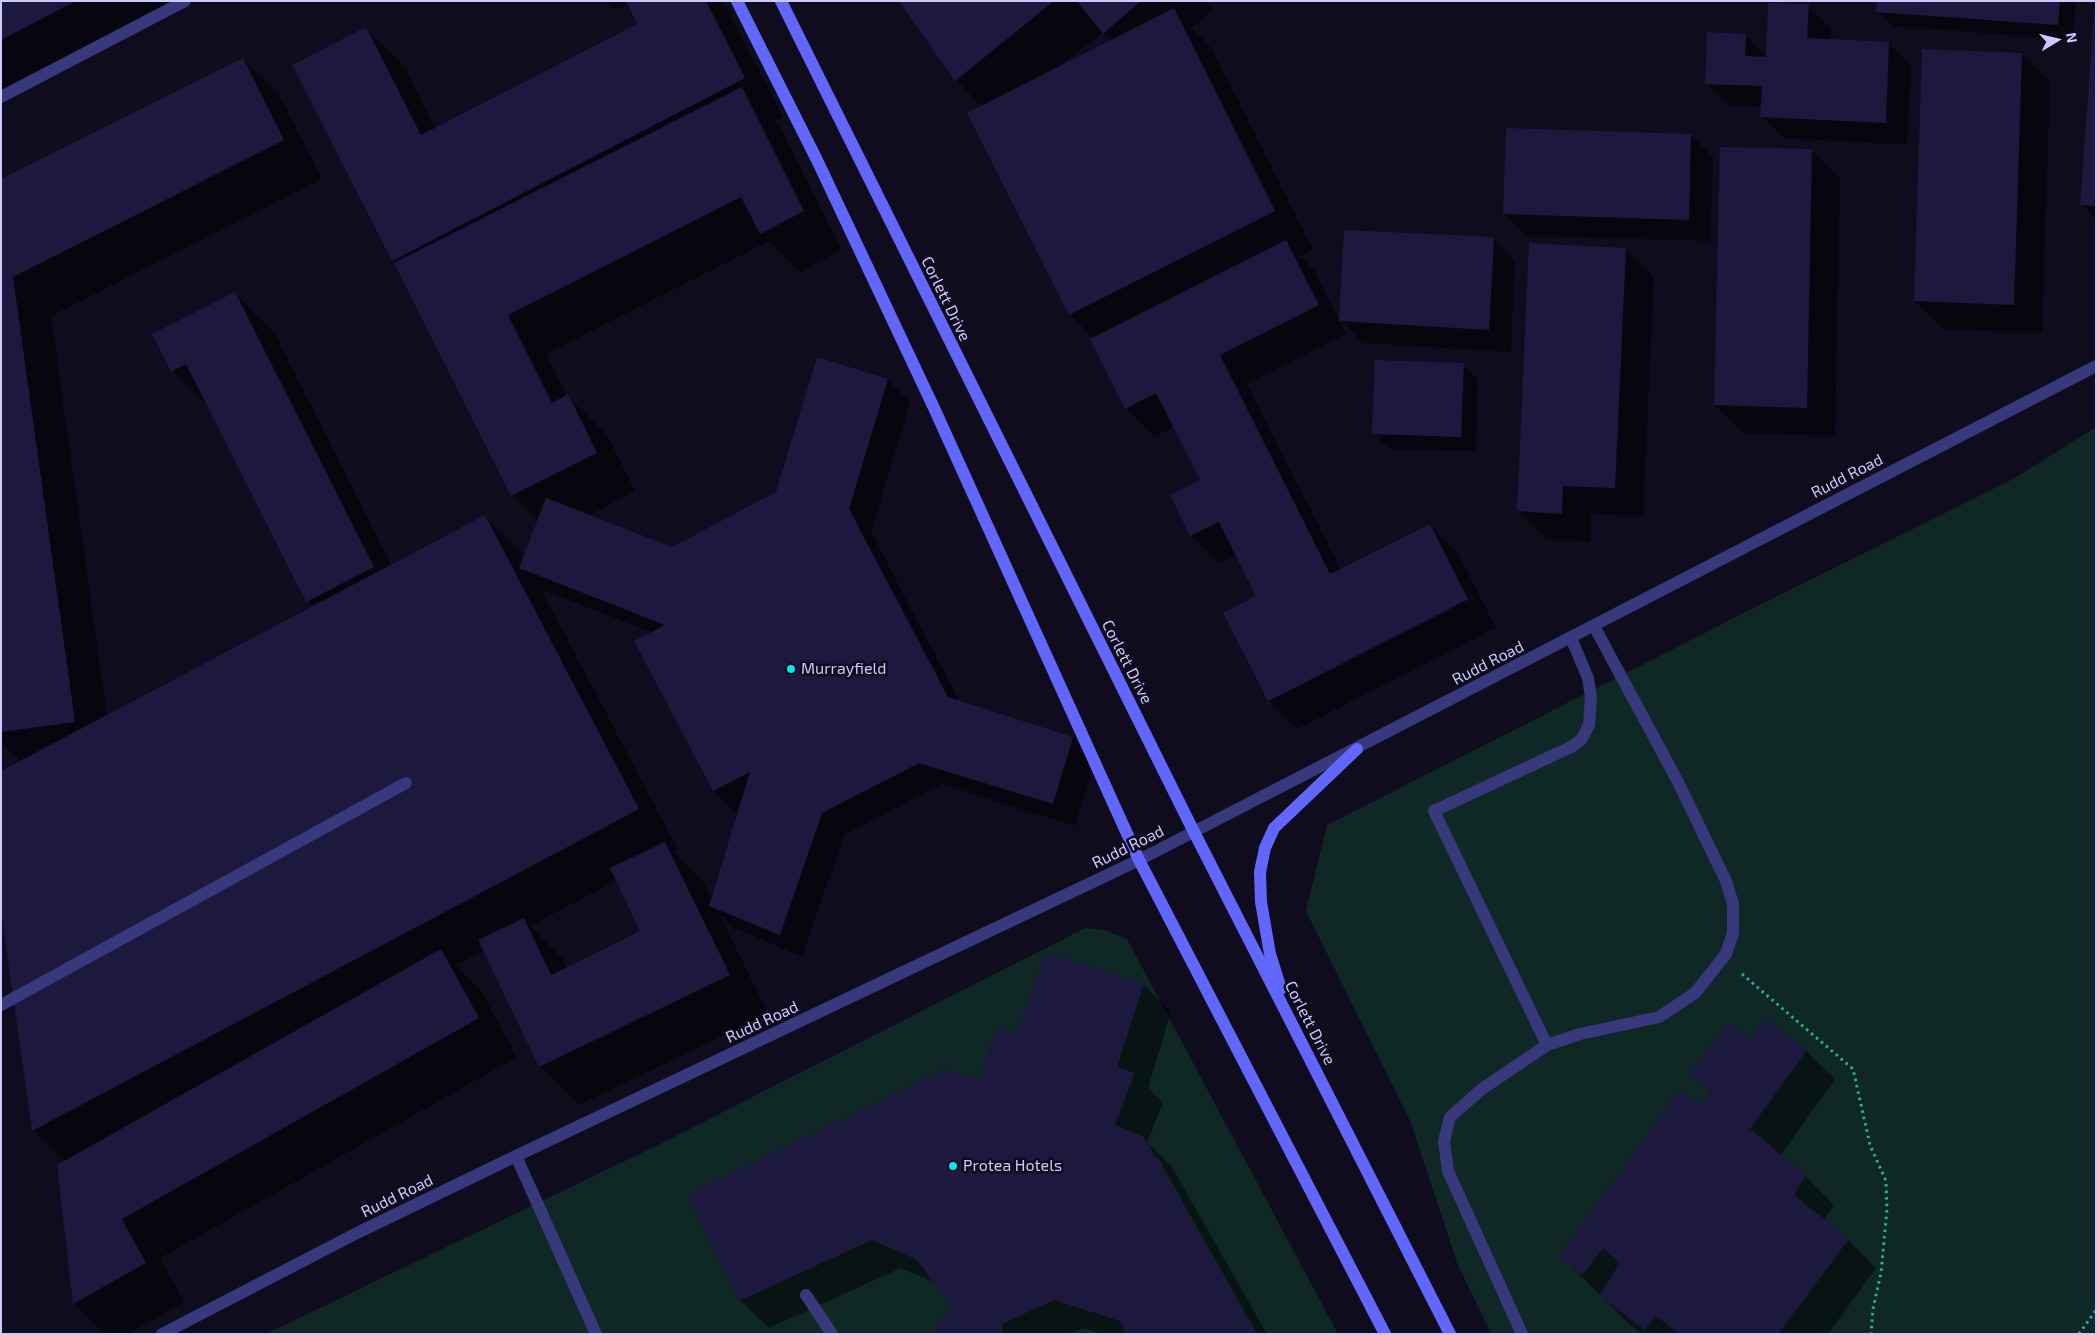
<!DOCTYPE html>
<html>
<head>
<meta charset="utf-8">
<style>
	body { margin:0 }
	#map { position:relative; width:2097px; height:1335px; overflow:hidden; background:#0e0c1d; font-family:"Exo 2",sans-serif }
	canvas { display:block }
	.frame { position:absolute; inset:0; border:2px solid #cbc9fe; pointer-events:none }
	.north { position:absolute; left:2032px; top:15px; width:50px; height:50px; -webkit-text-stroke:4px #0e0c1d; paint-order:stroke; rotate:81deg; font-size:14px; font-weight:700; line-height:20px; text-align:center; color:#cbc9fe }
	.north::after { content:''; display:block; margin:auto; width:18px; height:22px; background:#cbc9fe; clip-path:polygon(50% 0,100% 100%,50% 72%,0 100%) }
</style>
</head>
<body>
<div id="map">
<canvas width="2097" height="1335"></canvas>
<div class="frame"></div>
<div class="north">N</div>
</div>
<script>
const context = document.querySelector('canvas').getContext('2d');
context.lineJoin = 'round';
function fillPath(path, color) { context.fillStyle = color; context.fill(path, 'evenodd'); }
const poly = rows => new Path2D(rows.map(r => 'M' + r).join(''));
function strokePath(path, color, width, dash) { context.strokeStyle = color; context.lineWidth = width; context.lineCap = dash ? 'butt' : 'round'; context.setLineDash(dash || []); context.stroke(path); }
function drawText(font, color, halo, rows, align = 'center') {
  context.font = font + ' "Exo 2",sans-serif'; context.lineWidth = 5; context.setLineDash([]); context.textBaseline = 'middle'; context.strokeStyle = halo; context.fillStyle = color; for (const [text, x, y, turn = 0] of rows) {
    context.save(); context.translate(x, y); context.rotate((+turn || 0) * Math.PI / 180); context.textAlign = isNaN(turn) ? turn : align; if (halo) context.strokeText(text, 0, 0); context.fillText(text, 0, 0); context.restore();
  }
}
fillPath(poly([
	[2096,427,2096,1334,1491,1334,1457,1263,1411,1123,1306,911,1327,825,1742,614,2015,478],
	[1085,928,1105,930,1127,939,1338,1334,266,1334,662,1143]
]), '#0f2725');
fillPath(poly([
	[1,1,188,1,1,99],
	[606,1,723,1,783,117,774,121,780,127,842,250,800,272,769,241,546,354,567,396,607,435,635,491,587,516,672,549,777,493,888,380,910,402,871,532,960,702,1073,738,1095,760,1075,826,942,784,844,835,802,957,733,927,720,915,768,1014,579,1105,540,1067,485,950,456,965,480,989,517,1057,160,1258,184,1302,128,1334,105,1334,75,1304,59,1166,65,1162,33,1130,21,762,1,742,1,181,243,59,281,98,322,179,51,316,107,716,313,607,307,601,210,409,172,371,235,293,274,332,392,566,485,516,525,557,538,521,512,495,393,260,366,29,405,67,436,129,639,24,628,4,615,10],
	[541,589,653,633,636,641,714,791,736,813,740,811,712,900,704,882,673,851,677,848],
	[617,880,642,932,567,968,562,958,530,926],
	[901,1,1206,1,1213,10,1192,28,1212,49,1313,250,1300,256,1314,270,1346,334,1247,384,1341,570,1430,526,1458,554,1496,628,1297,729,1269,700,1258,597,1237,555,1220,563,1191,535,1202,481,1174,427,1154,437,1126,408,1094,339,1070,314,982,107,956,80],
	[1103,32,1112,41,1061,66,1061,65],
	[1473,595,1474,597,1278,697,1278,694],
	[1878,1,2076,1,2073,40,1893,26,1878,11],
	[1808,6,1831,28,1830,41,1888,43,1911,65,1907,145,1783,138,1761,116,1762,107,1728,105,1706,83,1746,35,1767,57],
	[2096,11,2095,205,2096,219,2081,204],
	[2021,54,2050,82,2042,333,1944,329,1915,301],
	[1691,135,1713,157,1710,241,1526,236,1504,214],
	[1812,151,1840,179,1835,436,1744,433,1715,405],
	[1493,238,1515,260,1511,352,1363,343,1341,320],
	[1626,249,1654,278,1643,516,1591,514,1590,542,1547,539,1518,511],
	[1463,364,1478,379,1476,451,1389,449,1374,434],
	[1143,984,1171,1012,1148,1088,1163,1103,1147,1142,1172,1167,1267,1334,1257,1334,1158,1158,1155,1158,1255,1334,1101,1334,1083,1328,1070,1334,932,1334,954,1308,936,1283,901,1268,769,1328,740,1300,981,1082,1017,1035],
	[1752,1043,1806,1051,1835,1079,1780,1156,1805,1176,1834,1205,1824,1220,1848,1240,1876,1268,1828,1334,1642,1334,1629,1324,1561,1256,1712,1094,1691,1073]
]), '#0007');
fillPath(poly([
	[1,1,76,1,1,40],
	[626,1,706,1,745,78,392,261,292,65,366,27,421,135,637,24],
	[899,1,1054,1,955,81],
	[1077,1,1141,1,1103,34],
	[1877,1,2060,1,2058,25,1876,12],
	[1768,3,1809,4,1807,38,1889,42,1886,123,1760,117,1762,86,1705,84,1707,32,1746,34,1745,56,1766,57],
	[1174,8,1275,211,1069,315,967,113],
	[2094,13,2096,13,2096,206,2080,205],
	[1922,49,2022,53,2014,305,1914,301],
	[243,58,284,140,13,277,75,722,1,732,1,179],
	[742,87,804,211,760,234,741,197,508,315,552,403,568,394,597,453,511,496,394,263],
	[1506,128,1691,134,1689,220,1503,214],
	[1720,147,1812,149,1807,408,1714,405],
	[1344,230,1494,237,1489,330,1339,321],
	[1286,240,1319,305,1220,355,1330,574,1430,524,1468,599,1268,701,1223,613,1256,596,1219,522,1190,536,1170,495,1200,480,1156,393,1125,409,1090,339],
	[1529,243,1626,248,1615,488,1563,486,1562,514,1517,511],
	[235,292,374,567,306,602,186,364,171,372,152,334],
	[817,357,888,379,849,509,948,697,1073,737,1053,804,919,763,822,813,780,935,709,906,750,772,713,791,634,641,665,625,519,568,546,498,672,547,776,492],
	[1375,360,1464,363,1461,437,1372,434],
	[485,515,639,809,32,1131,1,911,1,771],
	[665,842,730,975,539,1067,478,940,524,918,551,975,640,931,610,868],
	[441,949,479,1018,122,1219,146,1263,73,1304,57,1165],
	[1045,953,1144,983,1117,1067,1135,1073,1115,1125,1144,1137,1256,1334,1126,1334,1120,1321,1054,1300,1002,1324,1003,1334,930,1334,952,1307,917,1260,872,1240,739,1301,687,1195,945,1069,980,1080,997,1028,1017,1033],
	[1764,1019,1807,1050,1750,1129,1806,1175,1794,1195,1849,1239,1778,1334,1679,1334,1656,1316,1644,1330,1599,1295,1620,1263,1603,1248,1582,1275,1559,1256,1679,1091,1701,1106,1712,1093,1689,1073,1729,1023,1752,1041]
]), '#1d183e');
strokePath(poly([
	[1742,974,1853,1069,1870,1145,1886,1181,1887,1209,1881,1273,1873,1309,1871,1334],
	[2079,1334,2096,1310]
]), '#2ead9d', 3, [2.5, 4]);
strokePath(poly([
	[1547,1045,1434,811,1571,747,1581,740,1589,725,1591,697,1588,678,1571,638],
	[516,1156,596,1334],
	[806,1295,832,1334],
	[1522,1334,1448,1171,1444,1141,1450,1117,1482,1089,1547,1045,1580,1034,1659,1017,1695,993,1726,954,1733,933,1733,904,1726,881,1677,780,1594,626]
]), '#37397c', 12);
strokePath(poly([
	[1,97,185,1],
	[1,1005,406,783],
	[162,1334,357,1233,516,1156,1139,860,2096,366]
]), '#37397c', 12);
strokePath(poly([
	[737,1,817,160,934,408,1139,860,1385,1334],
	[781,1,1194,832,1450,1334],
	[1281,989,1270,954,1261,902,1260,872,1265,848,1274,828,1357,749]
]), '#6167fd', 12);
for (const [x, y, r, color] of [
	[791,669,5,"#02e8f1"],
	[953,1166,5,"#02e8f1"]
]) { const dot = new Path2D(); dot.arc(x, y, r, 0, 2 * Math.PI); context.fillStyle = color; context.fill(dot); strokePath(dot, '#0e0c1d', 2); }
drawText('16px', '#cbc9fe', '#0e0c1d', [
	["Corlett Drive",946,299,64],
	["Rudd Road",1847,476,-27],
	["Corlett Drive",1127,662,63],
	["Rudd Road",1488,663,-27],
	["Rudd Road",1128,847,-26],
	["Rudd Road",762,1022,-25],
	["Corlett Drive",1310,1023,63],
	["Rudd Road",397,1196,-26]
]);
drawText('16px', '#cbc9fe', '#0e0c1d', [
	["Murrayfield",801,669],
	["Protea Hotels",963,1166]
], 'left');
</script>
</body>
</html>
